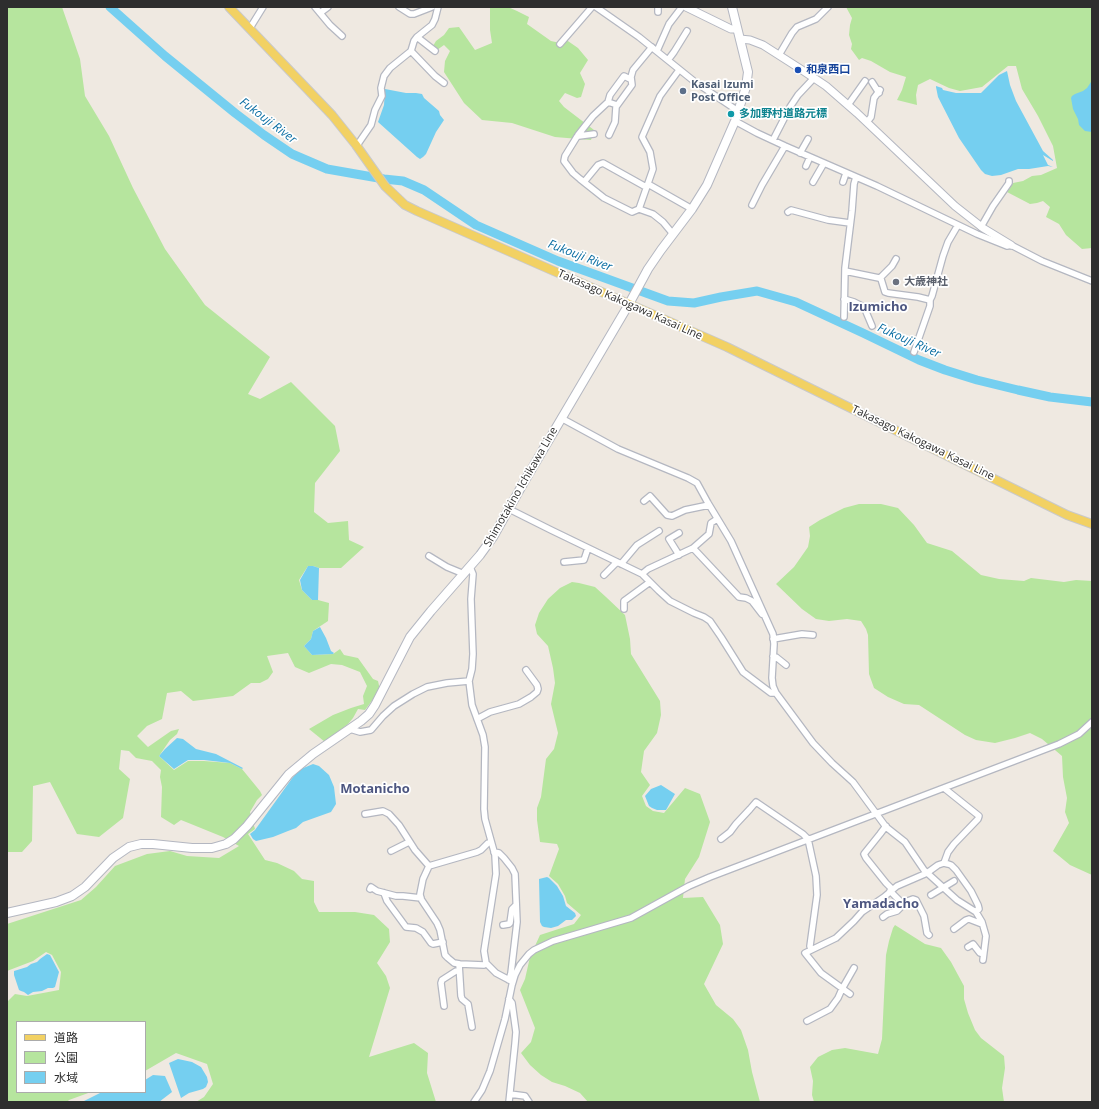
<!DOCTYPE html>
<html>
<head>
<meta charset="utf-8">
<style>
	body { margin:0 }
	#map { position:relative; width:1099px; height:1109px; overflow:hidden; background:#efe9e1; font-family:"Open Sans","Noto Sans JP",sans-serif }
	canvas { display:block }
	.frame { position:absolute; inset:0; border:8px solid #2e2e2e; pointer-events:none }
	.legend { position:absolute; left:16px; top:1021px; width:130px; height:72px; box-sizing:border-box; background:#fff; border:1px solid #ababab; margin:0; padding:5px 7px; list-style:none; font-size:12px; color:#2e2e2e }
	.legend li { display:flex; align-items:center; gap:8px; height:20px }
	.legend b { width:20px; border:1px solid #ababab }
</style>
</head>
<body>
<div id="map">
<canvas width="1099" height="1109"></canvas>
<div class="frame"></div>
<ul class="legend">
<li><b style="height:5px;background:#f2d163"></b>道路</li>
<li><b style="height:11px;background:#b6e59e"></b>公園</li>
<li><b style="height:11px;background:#75cff0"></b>水域</li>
</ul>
</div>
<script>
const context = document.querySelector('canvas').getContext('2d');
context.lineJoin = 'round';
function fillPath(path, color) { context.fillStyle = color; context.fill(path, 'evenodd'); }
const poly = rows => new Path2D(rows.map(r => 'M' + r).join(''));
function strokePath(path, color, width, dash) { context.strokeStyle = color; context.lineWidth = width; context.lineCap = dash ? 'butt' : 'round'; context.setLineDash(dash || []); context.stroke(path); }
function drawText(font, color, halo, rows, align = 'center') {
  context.font = font + ' "Open Sans","Noto Sans JP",sans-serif'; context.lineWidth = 3.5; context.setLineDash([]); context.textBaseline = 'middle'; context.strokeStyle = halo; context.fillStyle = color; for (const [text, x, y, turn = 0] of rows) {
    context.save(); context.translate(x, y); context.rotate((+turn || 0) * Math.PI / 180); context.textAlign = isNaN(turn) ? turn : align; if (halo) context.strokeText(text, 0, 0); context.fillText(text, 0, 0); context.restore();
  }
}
fillPath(poly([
	[7,7,62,7,80,59,85,96,109,136,133,188,165,249,205,305,270,357,248,394,260,399,291,382,335,426,340,451,315,483,314,512,328,523,348,521,349,540,364,547,341,568,319,568,313,566,308,566,299,580,302,590,312,600,318,600,329,603,328,621,313,631,311,639,304,646,312,655,333,654,340,649,344,655,358,658,373,679,378,681,380,690,365,710,358,709,353,718,348,724,325,742,309,729,333,715,351,708,364,704,363,696,367,686,360,672,342,665,331,664,309,673,295,667,288,653,267,656,273,672,268,679,260,683,251,683,233,696,193,701,181,691,167,693,162,719,147,726,137,736,148,747,171,731,179,729,177,734,170,740,159,756,174,770,188,761,204,761,230,763,242,769,260,791,262,795,257,800,250,812,255,829,248,834,265,860,277,863,294,871,302,879,314,881,314,902,319,912,355,912,374,915,389,929,390,942,377,963,386,976,390,988,369,1057,414,1043,428,1053,427,1073,436,1102,196,1102,204,1097,213,1084,207,1064,176,1053,145,1071,145,1022,17,1022,17,1092,91,1092,69,1100,67,1102,7,1102,7,1002,15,994,27,996,59,990,61,972,52,955,46,952,33,961,7,971,7,924,81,900,96,887,115,866,147,854,170,851,187,856,219,858,239,846,223,837,191,824,181,820,174,825,161,817,162,787,160,777,161,770,152,761,136,758,129,751,121,750,119,769,130,779,123,818,99,837,77,834,50,782,33,786,32,841,22,852,7,852],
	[490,7,508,7,517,11,529,17,527,24,551,41,560,43,565,39,578,48,588,60,580,73,585,84,581,97,577,98,565,93,559,101,564,107,594,130,591,140,555,137,512,123,482,120,464,103,444,72,445,61,450,51,444,45,437,50,433,46,436,41,444,35,449,28,459,27,475,50,492,43,490,30],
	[846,7,1092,7,1092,248,1082,249,1066,235,1059,224,1046,217,1050,207,1043,201,1037,203,1030,204,1007,192,1013,183,1023,181,1032,176,1041,175,1057,168,1053,146,1038,116,1022,89,1016,66,1008,66,982,87,960,91,949,88,930,79,918,85,916,95,917,105,897,100,902,90,906,77,890,72,871,61,862,58,859,60,851,49,852,44,849,35,850,25,852,18],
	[859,504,881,504,898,508,914,525,927,543,952,551,981,575,999,579,1024,581,1031,578,1064,582,1076,580,1092,581,1092,875,1070,865,1053,851,1069,823,1065,812,1067,798,1063,777,1062,756,1042,739,1030,733,1015,738,995,743,976,740,965,735,919,705,904,704,888,697,874,688,869,674,868,635,866,629,861,621,847,619,829,621,816,619,802,609,776,584,794,567,808,547,810,536,809,527,820,520,844,508],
	[572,582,579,583,595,587,606,597,625,615,630,639,631,654,660,701,661,715,657,733,644,751,641,772,650,785,642,796,646,806,653,811,664,813,685,788,700,794,710,822,699,857,685,879,683,898,703,897,720,925,723,944,704,984,716,1005,733,1019,741,1030,748,1050,752,1072,760,1102,588,1102,580,1093,565,1086,552,1082,541,1075,530,1065,521,1053,531,1042,535,1028,520,990,525,979,530,957,540,935,574,924,581,915,567,903,565,896,558,884,549,876,559,849,557,844,540,842,537,820,537,808,541,797,546,759,554,749,558,733,551,704,555,683,553,668,548,646,537,634,535,625,539,613,548,599,560,588],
	[895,925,925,944,941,948,951,962,964,986,964,999,968,1013,975,1030,981,1038,1004,1056,1005,1068,1002,1088,1004,1102,814,1102,812,1095,813,1081,810,1067,818,1057,832,1050,845,1048,878,1054,882,1039,886,955,889,941,893,928]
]), '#b6e59e');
fillPath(poly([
	[1007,71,1010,85,1016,101,1043,151,1053,160,1053,161,1043,155,1048,165,1053,167,1048,166,1029,169,1018,169,1001,175,992,176,985,174,981,170,959,138,938,97,936,87,936,86,942,88,943,90,956,93,981,93,999,75],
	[1092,79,1092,132,1085,131,1079,125,1078,119,1073,109,1071,98,1072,96,1075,94,1083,91,1087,88,1091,82],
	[385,89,406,93,416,93,422,94,424,98,439,111,440,115,444,120,436,132,426,154,423,157,420,159,417,157,378,122,384,105],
	[308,566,313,566,319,568,318,600,312,600,302,590,300,580],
	[320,627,326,638,331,651,334,653,333,654,312,655,304,646,311,639,313,631],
	[177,738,183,739,196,749,216,754,243,768,242,769,230,763,204,760,188,760,174,769,159,756,165,749],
	[313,764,319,766,329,775,334,787,336,804,331,812,303,822,296,828,288,831,273,837,256,841,253,839,250,834,255,830,293,777,301,769],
	[661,785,675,794,666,810,657,810,652,808,649,806,645,796,651,789],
	[547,877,549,878,557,886,563,896,566,906,575,913,576,916,572,920,566,920,558,926,551,928,544,927,542,926,540,922,539,879],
	[47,954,50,955,59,972,55,987,53,988,48,988,42,991,33,992,28,995,24,992,21,991,19,990,14,975,14,971,27,967,31,964,37,962,40,959],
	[178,1059,192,1062,201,1067,207,1077,208,1082,206,1087,203,1089,189,1093,181,1098,169,1063],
	[153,1075,165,1076,172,1092,159,1102,82,1102,102,1092,145,1092,145,1080]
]), '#75cff0');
strokePath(poly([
	[110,7,165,56,235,113,264,135,292,154,327,169,384,179,403,181,424,190,476,225,558,261,668,301,694,303,721,297,757,291,796,302,863,333,919,360,945,370,977,380,1018,390,1050,397,1092,402]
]), '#75cff0', 9);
const minor = poly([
	[315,7,330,25,342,36],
	[399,7,410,14,414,14,432,7],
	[596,7,639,37,695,82,738,111],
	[658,12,658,7],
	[320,13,328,7],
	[250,28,263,7],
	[417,37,435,51],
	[560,44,592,7],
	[411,51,435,76,444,83],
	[657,51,669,24,682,7],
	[779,55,792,33,797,27,816,19,828,7],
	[668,60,674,52,687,31],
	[872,82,879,93],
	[608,102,610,95,624,76,630,79,631,78],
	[617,105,608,102,593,116,578,135,565,156,564,161,573,173,580,179,604,198,632,212,639,209,653,214,663,222,673,234],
	[848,105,865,81],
	[735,121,757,133,785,146,877,186,977,234,1007,246,1011,245,1042,261,1092,281],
	[867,122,871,117,874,98,880,90],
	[578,135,579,136,594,134],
	[609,135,615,122,616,107,632,85,631,77,633,70,652,47],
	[773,140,790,107,798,95,814,78],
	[356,145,358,144,371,125,375,110,382,96,381,88,384,76,390,68,411,51,414,41,417,37,432,25,435,19,438,7],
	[800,153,808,139],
	[806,166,810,157],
	[584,182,598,165,603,163,646,187],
	[813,182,824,163],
	[843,182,846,173],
	[648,184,692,209],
	[752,205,762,185,785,146],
	[639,209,653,169,650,152,642,137,660,96,679,70],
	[788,212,791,210,828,220,850,223],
	[981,227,993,206,1009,183,1009,181],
	[845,271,879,278,881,279,885,292,888,293,918,297,930,300],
	[880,278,892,266,896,259],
	[844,299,854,302,864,307,872,326],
	[844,317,845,268,852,211,854,184,856,177],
	[914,352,930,306,930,300,932,296,943,256,948,242,958,225],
	[561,418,618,449,688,478,697,483,708,503,731,541,773,634,774,644,772,678,773,686,776,693,813,743,832,763,853,782,886,827,905,842,924,870,957,900,976,912,982,922,986,936,983,960],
	[644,501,650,496,667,515,672,516,685,510,709,505],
	[509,509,551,530,642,574,659,591,670,601,694,613,704,617,710,621,721,637,743,672,771,693,776,693],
	[679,533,669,539,679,555],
	[693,548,739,597,746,598,752,601,762,614],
	[429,556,447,567,464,574],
	[564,562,584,560,588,548],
	[621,564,637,545,659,531],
	[470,567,473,574,471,599,473,654,472,669,469,681,472,705,483,735,485,747,484,809,485,819,495,855,496,874,484,951,486,963,496,973,513,982],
	[642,574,648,569,693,548,709,534,711,523,717,519],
	[604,575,617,562],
	[624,609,624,601,650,582],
	[773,639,802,634,813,635],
	[773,656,776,657,786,665],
	[477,719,490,712,519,704,531,697,537,692,538,689,537,685,526,670],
	[350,729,360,732,371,730,383,716,394,706,413,694,427,687,447,683,469,681],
	[944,788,979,816,978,819,954,844,948,852,944,863],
	[365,814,383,811,389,814,399,825,415,850,429,866],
	[886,826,880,834,864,854,866,858,886,883,892,889],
	[721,839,730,832,736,824,750,809,756,802,803,834,808,839,816,876,817,895,810,946,811,950],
	[391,851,409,842],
	[494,852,499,853,504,858,512,868,515,874,517,922,511,973,509,980],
	[370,889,371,887,377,891,396,896,403,896,421,898],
	[890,891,902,903],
	[384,893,387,901,406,927,416,928,423,932,431,943,433,944,443,942],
	[931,895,954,881],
	[883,917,887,914,897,911,900,908,902,903,913,899,916,900,924,916,927,933,929,935],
	[503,925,509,924,510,923,512,909,516,905],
	[954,929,966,920,969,919,982,924],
	[968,947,973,944,980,953,983,954],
	[486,963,484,965,460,964,454,963,448,958,445,955,440,930,437,923,421,899,420,894,423,879,429,866,477,852,481,850,488,843,491,842],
	[459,964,461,996,462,999,468,1004,472,1027],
	[850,994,821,973,805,953,836,938,854,921,862,912,884,897,897,886,927,873,938,865,944,863,948,864,951,865,956,870,971,891,978,905,979,909,976,912],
	[509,999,512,1003,516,1032,515,1044,509,1102],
	[444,1006,441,983,442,980,456,971,459,970],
	[807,1021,830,1009,838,998,842,989,854,968],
	[510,1094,525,1096,529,1102],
	[474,1102,482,1090,490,1071,505,1019,512,985,515,975,520,965,529,954,534,950,553,941,631,918,689,886,710,877,1059,744,1079,734,1092,722]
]);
const tertiary = poly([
	[686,7,731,29,737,29],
	[740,39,750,40,763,45,799,68,826,86,857,113,955,206,983,228,1011,245]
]);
const secondary = poly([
	[7,913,56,902,72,896,85,887,113,858,129,847,141,844,153,844,192,848,212,848,226,844,234,839,247,826,289,774,313,754,361,721,369,714,375,705,410,637,431,611,480,555,493,537,524,482,629,304,648,269,661,250,692,209,707,185,735,121,746,87,748,72,732,7]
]);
const primary = poly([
	[229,7,332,115,356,145,385,186,405,205,417,211,727,347,1067,515,1092,524]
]);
strokePath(minor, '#b4b7c1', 8);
strokePath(tertiary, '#b4b7c1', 9);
strokePath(secondary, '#b4b7c1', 10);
strokePath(primary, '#c9c9c9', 10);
strokePath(minor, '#fff', 5.5);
strokePath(tertiary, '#fff', 7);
strokePath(secondary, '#fff', 8);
strokePath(primary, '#f2d163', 8);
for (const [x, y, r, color] of [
	[798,70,4,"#1a4fb4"],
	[683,91,4,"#5c6f8a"],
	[731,114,4,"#0f9aa8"],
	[896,282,4,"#6b7280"]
]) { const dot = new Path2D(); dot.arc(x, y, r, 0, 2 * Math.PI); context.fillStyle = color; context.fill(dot); strokePath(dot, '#fff', 1.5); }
drawText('bold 11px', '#164399', '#fff', [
	["和泉西口",806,70]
], 'left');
drawText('bold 11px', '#4e5e75', '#fff', [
	["Kasai Izumi",691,85],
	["Post Office",691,98]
], 'left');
drawText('bold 11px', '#0d838f', '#fff', [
	["多加野村道路元標",739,114]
], 'left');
drawText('bold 11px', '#5b616d', '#fff', [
	["大歳神社",904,282]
], 'left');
drawText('11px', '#2e2e2e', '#fff', [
	["Takasago Kakogawa Kasai Line",630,305,24],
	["Takasago Kakogawa Kasai Line",923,443,26],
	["Shimotakino Ichikawa Line",521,487,-60]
]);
drawText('italic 12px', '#0d6fa3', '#fff', [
	["Fukouji River",268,121,37],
	["Fukouji River",580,256,21],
	["Fukouji River",909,341,24]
]);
drawText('bold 13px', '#4d5680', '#fff', [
	["Izumicho",878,307],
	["Motanicho",375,789],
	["Yamadacho",881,904]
]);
</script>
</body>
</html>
